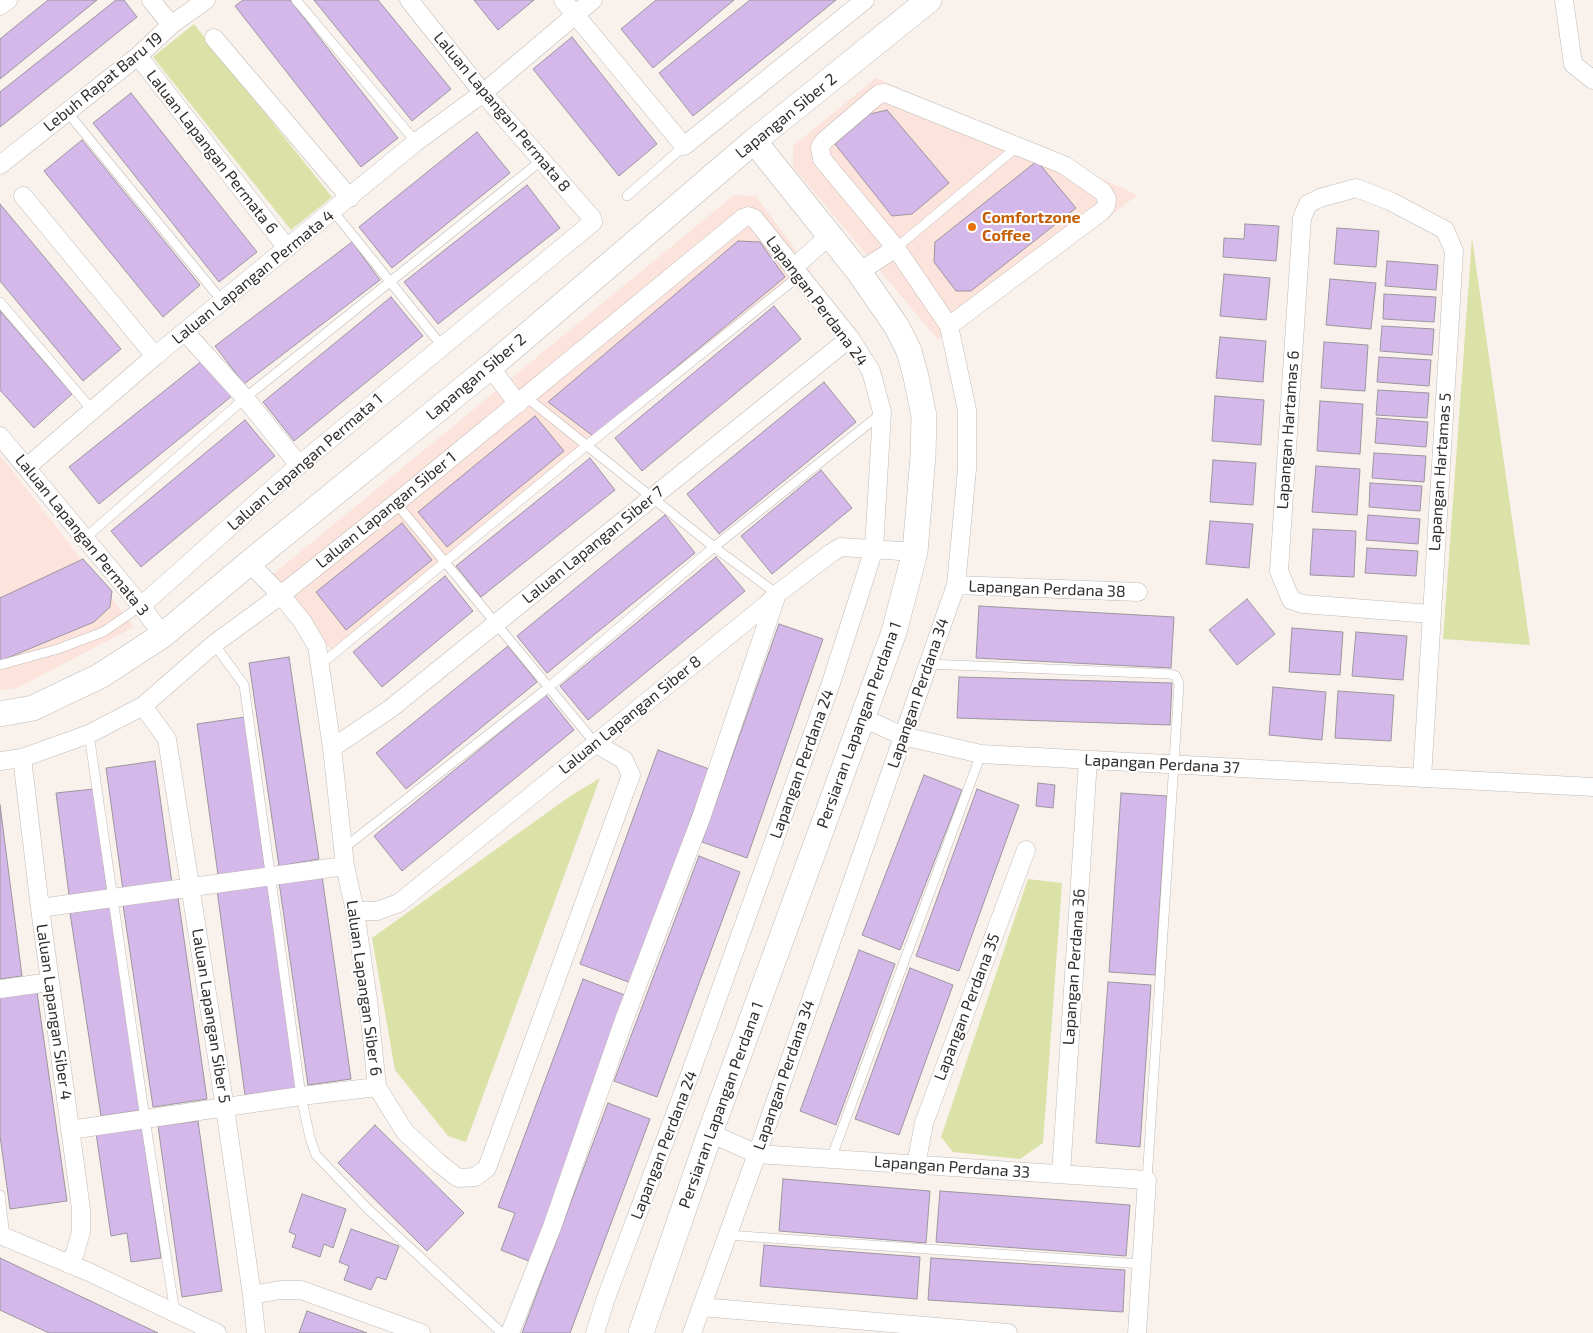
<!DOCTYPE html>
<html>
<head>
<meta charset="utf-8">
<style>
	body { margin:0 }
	canvas { display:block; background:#f9f1ec }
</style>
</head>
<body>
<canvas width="1593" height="1333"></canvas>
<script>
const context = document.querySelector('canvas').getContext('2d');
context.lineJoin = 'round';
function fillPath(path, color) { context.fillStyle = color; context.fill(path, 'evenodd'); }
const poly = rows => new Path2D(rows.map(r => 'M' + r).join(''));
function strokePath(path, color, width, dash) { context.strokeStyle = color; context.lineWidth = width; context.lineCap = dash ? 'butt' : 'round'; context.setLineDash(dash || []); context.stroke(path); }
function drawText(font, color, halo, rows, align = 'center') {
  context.font = font + ' "Exo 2",sans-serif'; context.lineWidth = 4; context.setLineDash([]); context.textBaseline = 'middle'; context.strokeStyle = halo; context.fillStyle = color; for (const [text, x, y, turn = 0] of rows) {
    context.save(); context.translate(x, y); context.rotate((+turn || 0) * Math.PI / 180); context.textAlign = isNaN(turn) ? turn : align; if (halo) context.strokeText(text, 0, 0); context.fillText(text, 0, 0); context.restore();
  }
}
fillPath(poly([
	[876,78,1138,195,938,340,793,167,793,146],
	[734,195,756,196,811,271,333,652,271,576],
	[0,455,134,627,17,688,0,690]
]), '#fce3db');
fillPath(poly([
	[194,24,332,197,291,230,153,57],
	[1472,238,1530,645,1443,639],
	[600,778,466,1142,448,1136,395,1070,372,938,569,797],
	[1028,879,1062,883,1043,1143,1020,1159,953,1152,941,1137]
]), '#dbe2a8');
const building = poly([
	[48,0,97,0,0,79,0,39,48,0],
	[116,0,124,0,137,17,0,127,0,92,116,0],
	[243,0,290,0,398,138,361,167,235,6,243,0],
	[314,0,378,0,451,89,412,121,314,0],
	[474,0,534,0,498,30,474,0],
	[656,0,734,0,653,68,621,29,656,0],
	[750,0,836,0,693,116,659,73,750,0],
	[572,37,657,144,619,176,533,69,572,37],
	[131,93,257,252,219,282,93,123,131,93],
	[887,110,949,183,912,214,892,216,835,144,870,114,887,110],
	[477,132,510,173,392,268,359,227,477,132],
	[82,140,200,285,163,317,44,171,82,140],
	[1037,161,1076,208,971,291,956,291,934,262,935,242,1037,161],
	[527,185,560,228,438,324,404,282,527,185],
	[0,204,121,349,83,381,0,281,0,204],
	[1245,224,1279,226,1276,261,1223,257,1224,238,1244,239,1245,224],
	[1337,228,1379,231,1376,267,1334,264,1337,228],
	[738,241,760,242,785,277,593,436,548,402,738,241],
	[352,242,380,280,244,384,215,346,352,242],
	[1387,261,1438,265,1436,290,1385,286,1387,261],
	[1224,274,1270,278,1266,320,1220,316,1224,274],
	[1330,279,1376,283,1371,329,1326,325,1330,279],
	[1384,294,1436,297,1434,322,1383,319,1384,294],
	[391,297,423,336,294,441,263,402,391,297],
	[774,306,801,339,642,471,615,438,774,306],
	[0,311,72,394,34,428,0,390,0,311],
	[1382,326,1434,329,1432,355,1380,351,1382,326],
	[1220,337,1266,341,1263,382,1216,378,1220,337],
	[1324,342,1368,345,1365,391,1321,388,1324,342],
	[1379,357,1431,360,1429,386,1377,382,1379,357],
	[203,360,232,396,99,504,69,467,203,360],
	[824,382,856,422,719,534,687,494,824,382],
	[1378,390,1429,393,1427,418,1376,415,1378,390],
	[1215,396,1264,400,1261,445,1212,441,1215,396],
	[1320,401,1363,404,1360,454,1317,451,1320,401],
	[535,416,564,451,447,547,418,512,535,416],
	[1377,418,1428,422,1426,447,1375,443,1377,418],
	[245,420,275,456,141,567,111,531,245,420],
	[1374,453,1426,456,1424,482,1372,478,1374,453],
	[590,458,615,490,481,597,456,566,590,458],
	[1213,460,1256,463,1253,505,1210,502,1213,460],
	[1316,466,1360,469,1357,515,1312,512,1316,466],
	[821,470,852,508,772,574,741,536,821,470],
	[1370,483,1422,486,1420,511,1369,507,1370,483],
	[665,515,695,553,547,673,517,636,665,515],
	[1368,515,1420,519,1418,544,1366,540,1368,515],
	[1210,521,1253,524,1249,568,1206,564,1210,521],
	[402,523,432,560,346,630,316,592,402,523],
	[1313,529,1356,531,1354,577,1310,575,1313,529],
	[1367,548,1418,551,1416,576,1365,573,1367,548],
	[716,557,745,591,588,720,560,686,716,557],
	[83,559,112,591,110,607,94,622,0,661,0,598,83,559],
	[445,576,473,611,382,687,353,652,445,576],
	[1247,599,1275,634,1237,665,1209,630,1247,599],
	[979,606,1174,617,1171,668,976,658,979,606],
	[779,624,823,639,747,858,702,842,779,624],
	[1292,628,1343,632,1340,675,1289,672,1292,628],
	[1356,632,1407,636,1403,680,1352,676,1356,632],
	[508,646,537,682,406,789,376,753,508,646],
	[289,657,319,859,279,866,249,663,289,657],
	[959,677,1172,683,1170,725,957,718,959,677],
	[1273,687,1326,692,1322,740,1269,735,1273,687],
	[1338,691,1394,695,1391,741,1335,738,1338,691],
	[546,695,574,730,402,871,374,836,546,695],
	[245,717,265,868,218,875,197,724,245,717],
	[658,750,709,769,631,983,580,964,658,750],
	[155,761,172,883,123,890,106,768,155,761],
	[924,775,962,790,900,950,862,935,924,775],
	[1038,783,1055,785,1053,808,1036,806,1038,783],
	[94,789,107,890,69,895,56,793,94,789],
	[977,789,1019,805,959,971,916,956,977,789],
	[1121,793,1167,796,1155,975,1109,972,1121,793],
	[0,805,22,976,0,979,0,805],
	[699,856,740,872,657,1097,614,1081,699,856],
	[322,876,351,1079,308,1085,279,882,322,876],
	[267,883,296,1088,245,1095,217,890,267,883],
	[178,897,207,1099,153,1107,123,905,178,897],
	[110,907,141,1110,101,1116,70,913,110,907],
	[859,950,895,964,836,1125,800,1111,859,950],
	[910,968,953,985,899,1135,855,1119,910,968],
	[583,979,630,997,531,1262,501,1250,515,1213,498,1207,583,979],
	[1108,982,1151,985,1140,1147,1096,1143,1108,982],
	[37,992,67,1201,10,1209,0,1136,0,997,37,992],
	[608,1103,650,1119,570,1333,522,1333,608,1103],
	[198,1121,222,1291,182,1297,158,1126,198,1121],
	[375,1125,464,1213,427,1251,338,1163,375,1125],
	[142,1126,161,1258,131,1262,127,1233,111,1236,96,1133,142,1126],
	[783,1179,930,1191,926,1243,779,1231,783,1179],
	[940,1191,1130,1205,1126,1256,936,1242,940,1191],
	[302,1194,346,1209,333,1248,324,1244,320,1257,292,1247,296,1235,289,1232,302,1194],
	[351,1229,399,1246,386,1280,377,1277,371,1290,344,1280,349,1266,339,1262,351,1229],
	[764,1245,920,1257,917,1299,760,1286,764,1245],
	[0,1258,158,1333,49,1333,0,1310,0,1258],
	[931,1258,1125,1270,1123,1312,928,1300,931,1258],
	[307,1311,367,1333,299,1333,307,1311]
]);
fillPath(building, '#d5b8ea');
strokePath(building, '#9b979e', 1);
const lane = poly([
	[296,0,416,142],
	[68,113,223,302],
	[627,196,684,146],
	[333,211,442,346],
	[896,248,1018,146],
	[0,302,93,411],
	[526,397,714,547,777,594],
	[396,503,595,743],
	[84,539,245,398,542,160],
	[214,644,244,685,301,1096,310,1138,316,1155,368,1209,502,1333],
	[928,664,1170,674,1176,676,1179,684,1147,1180],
	[0,665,58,649,103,632,141,606],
	[320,665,586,446,799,276],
	[89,734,145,1119,175,1313],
	[344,848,549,687,714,547,882,413],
	[831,1159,981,754],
	[0,1195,5,1237],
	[727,1235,1141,1264]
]);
const street = poly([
	[151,0,171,25],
	[563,0,684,146,865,0],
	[1564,0,1573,64,1593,80],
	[0,6,8,0],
	[214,38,350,198],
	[138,56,287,248],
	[0,165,138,56,171,25,206,0],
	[23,196,155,356],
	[793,268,829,236],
	[859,272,896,248],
	[186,333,245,398,299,465],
	[490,367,518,404],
	[0,436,141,606,163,635],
	[27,467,155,356,416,142,483,93,593,0],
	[249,563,281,595,302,621,317,646,332,748,345,866,355,911,368,1000,377,1087,405,1132,439,1163,458,1178,475,1177,487,1168,631,775,624,760,595,743],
	[956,585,1138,592],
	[141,606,299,465,593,222,592,218,483,93,409,0],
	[143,706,167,739,225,1108,252,1295,256,1333],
	[863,718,903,736,981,754,1593,787],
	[332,748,390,709,850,338],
	[22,758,40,908,81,1209,81,1232,75,1253,69,1264],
	[0,761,22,758,89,734,143,706,214,644,281,595,396,503,743,218,748,216,754,218,850,338,871,371,882,412,874,549,831,683,693,1066,606,1298,595,1333],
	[1422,778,1454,251,1445,230,1390,201,1356,188,1320,198,1308,204,1302,218,1279,571,1291,600,1303,604,1431,614],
	[40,908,345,866],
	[355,911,377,911,399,903,766,605,777,594,831,553,841,547,915,552],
	[0,989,50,982],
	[70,1130,301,1096,377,1087],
	[710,1133,757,1154,1147,1180,1137,1333],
	[916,1165,924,1123,1026,850],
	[1061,1174,1088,760],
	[0,1235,89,1272,217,1333],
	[252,1295,280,1290,301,1290,421,1333],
	[701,1307,1008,1333],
	[510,1333,552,1227,624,1020,701,818,777,594],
	[692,1333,757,1154,956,585,967,469,967,410,949,326,896,248,822,159,820,147,825,140,879,94,885,93,1064,165,1103,192,1107,199,1106,206,1102,211,949,326]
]);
const secondary = poly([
	[0,714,33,708,100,676,163,635,249,563,490,367,754,141,929,0],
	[641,1333,710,1133,894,632,915,552,923,456,924,416,916,377,909,351,897,327,859,272,754,141]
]);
strokePath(lane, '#c1bab5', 10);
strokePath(street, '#c1bab5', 19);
strokePath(secondary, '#c1bab5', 26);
strokePath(lane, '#fff', 9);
strokePath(street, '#fff', 18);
strokePath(secondary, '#fff', 25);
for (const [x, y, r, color] of [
	[972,227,5,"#e8710a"]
]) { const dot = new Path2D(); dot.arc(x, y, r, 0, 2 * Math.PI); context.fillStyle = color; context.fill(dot); strokePath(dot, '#fff', 2); }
drawText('16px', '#322f2d', '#fff', [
	["Lebuh Rapat Baru 19",103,82,-39],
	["Laluan Lapangan Permata 8",502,112,50],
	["Lapangan Siber 2",786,116,-39],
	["Laluan Lapangan Permata 6",212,152,52],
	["Laluan Lapangan Permata 4",253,277,-39],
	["Lapangan Perdana 24",817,301,53],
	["Lapangan Siber 2",476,377,-40],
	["Lapangan Hartamas 6",1288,430,-86],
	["Laluan Lapangan Permata 1",305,462,-41],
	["Lapangan Hartamas 5",1440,472,-86],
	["Laluan Lapangan Siber 1",386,510,-39],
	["Laluan Lapangan Permata 3",82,535,51],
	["Laluan Lapangan Siber 7",593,545,-39],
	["Lapangan Perdana 38",1047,589,2],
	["Lapangan Perdana 34",918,693,-71],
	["Laluan Lapangan Siber 8",630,715,-39],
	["Persiaran Lapangan Perdana 1",859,725,-70],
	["Lapangan Perdana 24",802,764,-70],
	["Lapangan Perdana 37",1162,764,3],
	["Lapangan Perdana 36",1074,967,-86],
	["Laluan Lapangan Siber 6",364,988,82],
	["Lapangan Perdana 35",967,1007,-69],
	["Laluan Lapangan Siber 4",54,1012,82],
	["Laluan Lapangan Siber 5",211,1016,81],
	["Lapangan Perdana 34",784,1075,-71],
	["Persiaran Lapangan Perdana 1",721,1105,-70],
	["Lapangan Perdana 24",664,1145,-69],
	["Lapangan Perdana 33",952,1167,4]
]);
drawText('bold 16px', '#c56008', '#fff', [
	["Comfortzone",982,218],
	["Coffee",982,236]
], 'left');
</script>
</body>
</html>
